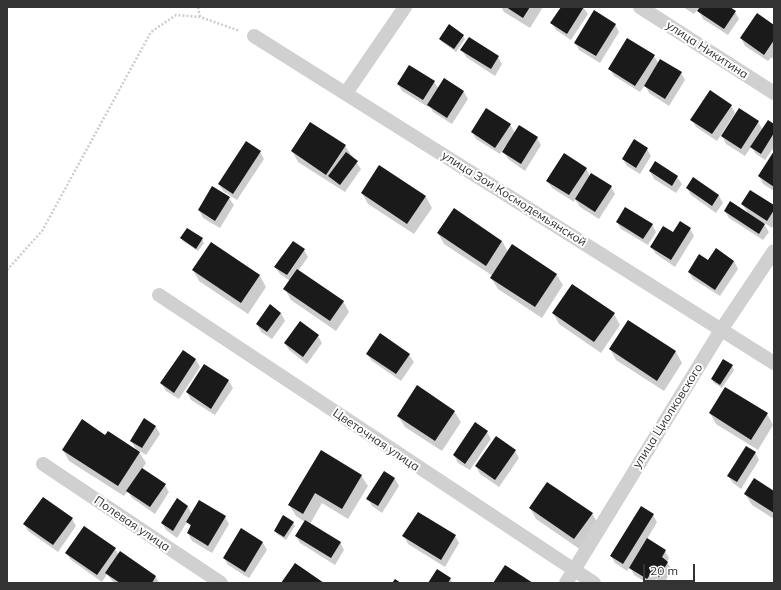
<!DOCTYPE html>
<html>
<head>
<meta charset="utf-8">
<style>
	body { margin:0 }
	#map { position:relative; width:781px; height:590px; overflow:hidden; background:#fff; font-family:Mulish,sans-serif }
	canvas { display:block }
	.frame { position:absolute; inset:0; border:8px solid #333; pointer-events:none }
	.scale { position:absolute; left:643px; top:564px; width:52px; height:18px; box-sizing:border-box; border:2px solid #333; border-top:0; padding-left:5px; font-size:12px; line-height:14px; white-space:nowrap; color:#333; -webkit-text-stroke:3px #fff; paint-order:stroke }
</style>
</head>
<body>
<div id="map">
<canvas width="781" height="590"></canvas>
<div class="frame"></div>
<div class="scale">20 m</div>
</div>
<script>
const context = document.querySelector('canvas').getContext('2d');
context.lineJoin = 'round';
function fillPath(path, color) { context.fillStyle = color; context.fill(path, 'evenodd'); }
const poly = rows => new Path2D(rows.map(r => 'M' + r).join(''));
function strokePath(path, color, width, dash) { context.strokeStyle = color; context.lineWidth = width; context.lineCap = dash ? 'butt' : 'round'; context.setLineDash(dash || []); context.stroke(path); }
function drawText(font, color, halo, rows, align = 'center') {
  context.font = font + ' Mulish,sans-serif'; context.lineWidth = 4; context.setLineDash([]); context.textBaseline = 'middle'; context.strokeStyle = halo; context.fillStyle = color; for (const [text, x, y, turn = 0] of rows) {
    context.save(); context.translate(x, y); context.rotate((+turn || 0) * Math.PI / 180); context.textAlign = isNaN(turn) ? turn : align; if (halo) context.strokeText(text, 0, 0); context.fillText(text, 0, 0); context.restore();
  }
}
fillPath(poly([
	[501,7,543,7,530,28,504,12],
	[562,7,583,7,588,14,571,40,556,30,552,23],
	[683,7,728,7,735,12,739,19,728,35,703,19,698,9,694,14],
	[615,24,619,32,600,63,579,50,575,43],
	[774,26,774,61,772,57,768,61,745,46,741,38],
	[463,35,465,39,456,52,442,42,440,39],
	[462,50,498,57,502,64,495,76,466,57],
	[654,56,659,64,681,73,685,80,669,106,649,93,645,85,640,92,614,76,610,69],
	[445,80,464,92,468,99,452,124,433,112,429,105,428,107,402,91,398,84,434,82,439,89],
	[731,105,735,113,717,141,696,127,692,120],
	[758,122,763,130,774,125,774,147,765,160,756,154,751,147,745,156,726,144,722,136],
	[510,124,515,133,537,138,541,145,525,171,508,159,504,152,507,146,506,145,500,154,476,139,472,132],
	[345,146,361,169,345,192,298,162,292,151],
	[647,149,651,156,640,174,627,166,623,159],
	[260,152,264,159,237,200,223,191,219,184],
	[774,153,774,191,763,184,759,176],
	[586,168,590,176,611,187,615,194,599,219,580,207,575,199,574,202,552,188,547,181],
	[650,171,677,177,682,184,676,193,654,179],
	[694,178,719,196,723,203,716,213,691,195,687,188],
	[362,193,426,197,432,208,414,234,368,204],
	[229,198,234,205,220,228,203,218,199,210],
	[742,204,774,207,774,224,772,228,763,222,769,232,763,240,729,218,725,211,748,213],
	[617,222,652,224,656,232,648,245,621,229],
	[690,229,694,236,675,267,656,254,651,247,673,233],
	[438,233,502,241,508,252,556,274,563,285,542,318,498,289,491,278,493,276,444,244],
	[181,238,202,239,204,243,198,251,183,241],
	[211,243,260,276,266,287,248,314,199,281,193,270],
	[304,250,308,257,298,271,343,301,349,312,336,331,291,300,285,289,290,281,280,274,275,267],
	[734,261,738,269,720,296,693,279,689,272,708,262],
	[281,313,285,321,272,339,261,332,257,324],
	[553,313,614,314,620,325,601,353,559,324],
	[628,321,676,352,682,363,664,391,616,360,610,349],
	[318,336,322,343,307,364,289,350,285,343],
	[183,351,196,360,200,367,179,399,166,391,161,383],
	[367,354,409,355,414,362,401,381,372,361],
	[205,365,229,381,233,388,215,415,191,400,187,392],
	[732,366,734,370,722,388,714,383,712,379],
	[454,411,461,422,442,451,405,427,398,416],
	[710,413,767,414,773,425,758,450,716,424],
	[145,420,156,427,160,434,146,455,138,450,146,463,142,469,165,485,169,492,155,514,132,498,128,491,124,496,69,461,63,450,105,436,137,451,131,441],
	[487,432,491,439,470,470,458,463,454,455],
	[321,451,361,475,368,486,348,519,322,503,310,524,340,542,344,550,335,565,300,543,296,536,305,522,296,516,289,505],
	[515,451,519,458,499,487,480,474,476,466],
	[755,452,759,460,741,489,733,483,728,476],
	[384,472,395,479,399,486,382,513,372,506,368,499],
	[774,492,774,519,752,505,745,494],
	[177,500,188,507,192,514,225,517,229,524,212,553,192,541,188,533,191,528,187,522,177,538,166,530,162,523],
	[530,508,592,513,598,524,581,550,536,519],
	[653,515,657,522,647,539,665,551,669,558,667,562,672,570,664,583,656,579,653,583,647,583,634,575,630,567,627,571,615,563,611,556],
	[72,519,76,526,58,552,28,531,24,524],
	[293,522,295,526,286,540,277,534,275,531],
	[241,529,263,543,267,550,249,578,228,565,224,558],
	[404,536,455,536,459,543,445,567,408,544],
	[115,549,119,555,121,552,156,577,159,583,114,583,107,574,102,582,71,560,66,553],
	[450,579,453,583,429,583]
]), '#0003');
fillPath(poly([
	[506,7,530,7,523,18],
	[561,7,584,7,567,34,550,23],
	[700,7,730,7,736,11,724,29,697,11],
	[594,10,616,24,596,56,574,43],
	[757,13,774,25,774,40,764,55,740,38],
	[449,24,464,35,454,49,439,39],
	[469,37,499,56,491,69,460,50],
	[627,38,655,55,635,86,608,69],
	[660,59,682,72,665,99,644,86],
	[409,65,435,81,423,100,397,84],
	[444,78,464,91,447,118,427,105],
	[710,90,732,105,712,134,690,120],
	[486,108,511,124,495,148,471,132],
	[739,108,759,121,741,149,721,136],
	[768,120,774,124,774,133,761,154,750,147],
	[310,122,346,145,326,175,291,151],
	[519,125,538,137,521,164,502,152],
	[634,139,648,148,636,168,622,159],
	[246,141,261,151,233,194,218,184],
	[774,151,774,187,758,176],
	[346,152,358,161,340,185,328,176],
	[564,153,587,168,569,195,546,181],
	[655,161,678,176,672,186,649,171],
	[379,165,426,196,407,224,361,193],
	[591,173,612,186,595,212,575,199],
	[693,177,719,195,712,206,686,188],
	[212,186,230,197,215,221,198,210],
	[750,190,774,205,774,210,767,221,741,204],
	[730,201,765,224,759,234,724,211],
	[625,207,653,224,643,239,616,222],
	[454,208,502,241,486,266,437,233],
	[680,221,691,228,671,260,650,247,663,226,673,232],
	[187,228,203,238,196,249,180,238],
	[293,241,305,249,287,275,274,267],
	[211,242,260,275,241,303,192,270],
	[512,244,557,274,535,307,490,278],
	[716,248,734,261,715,290,688,272,699,254,708,260],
	[297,269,344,301,330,321,283,289],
	[572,284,615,313,594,342,552,313],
	[270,304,281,313,267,332,256,324],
	[628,320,676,351,657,381,609,349],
	[300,321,319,335,303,357,284,343],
	[380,333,410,354,396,374,366,354],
	[183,350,196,359,174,393,160,383],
	[723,359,733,365,720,385,711,379],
	[204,364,229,380,211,409,186,392],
	[417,385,455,411,435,441,397,416],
	[725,387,768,413,751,440,709,413],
	[144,418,156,426,142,448,130,441],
	[82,419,105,435,108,431,140,452,118,486,62,450],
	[475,422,488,431,465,464,453,455],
	[496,436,516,450,495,480,475,466],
	[746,446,756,452,737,482,727,476],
	[321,450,362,475,342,509,315,493,303,514,288,505],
	[142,468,166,484,150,507,126,491],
	[384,471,395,478,378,506,366,499],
	[754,478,774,491,774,513,744,494],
	[547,482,593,513,574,539,529,508],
	[43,497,73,518,53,545,23,524],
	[177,498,188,506,173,531,161,523],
	[199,500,226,516,208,546,187,533,191,525,186,522],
	[641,506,654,514,623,564,610,556],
	[418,512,456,535,441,560,402,536],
	[283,515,294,522,284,537,274,531],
	[305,520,341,542,331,558,295,536],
	[84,526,116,548,97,575,65,553],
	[241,528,263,542,245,572,223,558],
	[647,538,666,550,662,557,668,562,659,577,652,572,647,579,629,568],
	[120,551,156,576,152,583,120,583,105,573],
	[295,563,324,583,281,583],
	[505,565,533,583,493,583],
	[437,569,451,578,448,583,428,583],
	[395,579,401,583,392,583]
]), '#1a1a1a');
strokePath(poly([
	[198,7,200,17],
	[7,270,42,231,151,32,176,15,200,17,240,31]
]), '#cdcdcd', 2.5, [2, 2]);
strokePath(poly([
	[640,7,774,93],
	[254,36,774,363],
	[346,93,405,7],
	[159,295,594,583],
	[43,464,221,583],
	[566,583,721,330,774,251]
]), '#d0d0d0', 14);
drawText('12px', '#333', '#fff', [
	["улица Никитина",707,50,33],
	["улица Зои Космодемьянской",514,199,32],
	["улица Циолковского",668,416,-58],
	["Цветочная улица",376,440,34],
	["Полевая улица",132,524,34]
]);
</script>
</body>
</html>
